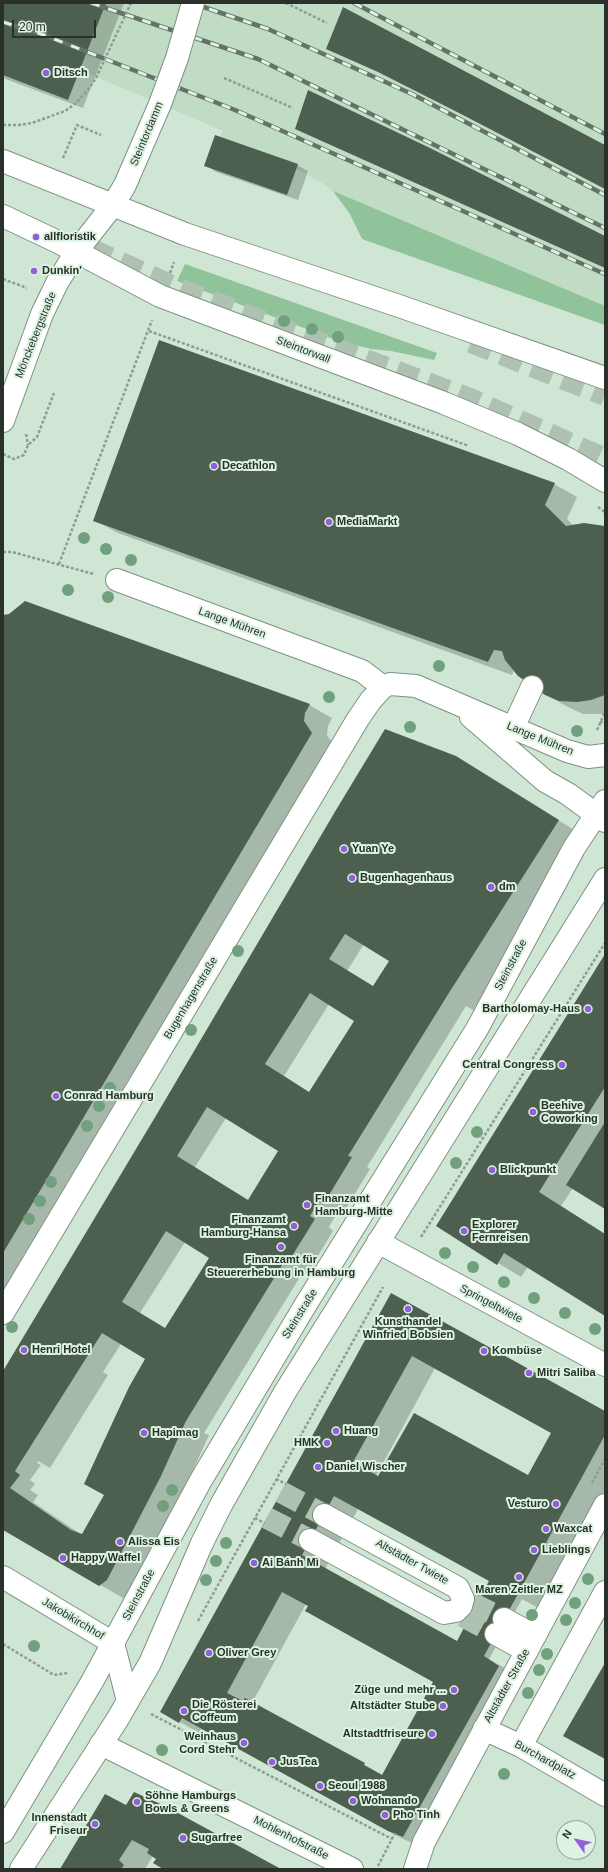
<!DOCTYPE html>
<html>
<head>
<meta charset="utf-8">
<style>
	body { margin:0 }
	#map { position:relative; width:608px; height:1872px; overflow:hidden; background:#d0e6d4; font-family:Helvetica,sans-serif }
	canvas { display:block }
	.frame { position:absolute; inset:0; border:4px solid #29312a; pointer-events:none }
	.north { position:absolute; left:556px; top:1820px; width:40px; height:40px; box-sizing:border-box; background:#ddf3e1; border:1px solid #95a598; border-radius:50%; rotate:303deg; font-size:11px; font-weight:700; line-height:16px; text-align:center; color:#29312a }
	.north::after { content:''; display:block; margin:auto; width:14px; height:18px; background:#925fd8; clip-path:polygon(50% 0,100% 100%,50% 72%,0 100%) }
	.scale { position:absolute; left:12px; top:20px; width:84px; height:18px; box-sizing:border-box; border:2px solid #29312a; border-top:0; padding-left:5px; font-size:12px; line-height:14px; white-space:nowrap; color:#29312a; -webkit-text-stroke:3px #ddf3e1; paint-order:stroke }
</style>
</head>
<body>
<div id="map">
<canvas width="608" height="1872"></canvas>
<div class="frame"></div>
<div class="north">N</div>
<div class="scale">20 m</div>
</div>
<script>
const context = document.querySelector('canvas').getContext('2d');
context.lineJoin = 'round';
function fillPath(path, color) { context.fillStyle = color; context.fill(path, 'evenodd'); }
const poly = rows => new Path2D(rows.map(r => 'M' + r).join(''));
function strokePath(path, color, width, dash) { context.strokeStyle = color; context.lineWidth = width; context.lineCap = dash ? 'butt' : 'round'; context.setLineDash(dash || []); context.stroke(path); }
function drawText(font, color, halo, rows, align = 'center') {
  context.font = font + ' Helvetica,sans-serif'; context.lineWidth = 4; context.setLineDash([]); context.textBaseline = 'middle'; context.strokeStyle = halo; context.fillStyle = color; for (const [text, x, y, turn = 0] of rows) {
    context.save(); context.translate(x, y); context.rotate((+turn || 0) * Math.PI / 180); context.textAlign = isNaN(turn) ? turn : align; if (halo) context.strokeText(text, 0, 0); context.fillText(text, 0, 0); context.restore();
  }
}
fillPath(poly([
	[3,3,605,3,605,325,362,239,350,214,333,191,321,182,296,169,287,195,209,167,223,131,186,115,80,70,68,100,3,75]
]), '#c0dcc5');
fillPath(poly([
	[333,191,605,306,605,325,362,239,350,214],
	[185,264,437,353,434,360,391,351,371,349,336,340,177,281]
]), '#90c39a');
fillPath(poly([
	[3,3,124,3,83,108,3,78],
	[206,165,297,165,308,171,298,200,216,172],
	[554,484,577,497,567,519,574,526,605,527,605,714,583,714,570,708,546,695,514,670,512,675,118,533,94,520],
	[3,616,309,705,332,718,328,726,327,735,335,747,3,1304],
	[482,773,584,836,473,1010,466,1006,367,1167,370,1169,342,1215,338,1212,333,1220,329,1227,333,1231,307,1274,303,1272,204,1433,209,1435,184,1490,131,1593,123,1598,3,1529,3,1373,286,897],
	[364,944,404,971,374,987,347,971],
	[329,1004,356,1021,310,1093,284,1076],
	[226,1118,280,1151,248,1201,195,1167],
	[185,1242,210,1258,165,1329,140,1313],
	[121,1344,146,1359,105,1495,82,1535,33,1502,38,1495,30,1490,35,1484,30,1480,41,1465,37,1463,38,1461,50,1468,108,1375,103,1372],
	[605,956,605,1208,573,1188,561,1206,605,1234,605,1315,528,1267,521,1277,437,1226],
	[391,1295,605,1412,605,1490,540,1609,522,1599,489,1659,508,1670,426,1849,401,1838,206,1731,203,1735,162,1712],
	[435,1368,552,1433,528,1476,379,1477,376,1476],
	[358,1509,490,1581,457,1642,325,1569],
	[306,1604,434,1682,383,1775,252,1703],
	[126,1806,279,1869,165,1869,158,1858,153,1856,145,1869,61,1869]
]), '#0003');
fillPath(poly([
	[3,3,106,3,68,100,3,75],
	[343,7,605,145,605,189,461,114,378,72,326,49],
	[308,90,428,147,605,236,605,268,295,129],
	[215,135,298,164,287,195,204,166],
	[159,340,555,483,545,505,566,526,584,523,605,526,605,695,591,700,577,702,559,701,545,695,518,676,505,660,502,651,494,650,488,662,93,521],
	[25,601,310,704,305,713,304,721,312,733,3,1253,3,615,9,614],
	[385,729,456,756,559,820,447,996,348,1156,352,1157,323,1205,319,1202,314,1209,310,1216,315,1219,287,1264,284,1262,186,1421,161,1476,107,1580,99,1586,3,1530,3,1371,157,1114,336,810],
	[345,934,389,961,373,986,329,959],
	[310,993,354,1021,309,1092,265,1064],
	[207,1107,278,1151,248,1200,177,1156],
	[166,1231,209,1258,165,1328,122,1302],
	[102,1333,145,1359,129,1387,84,1484,104,1495,82,1534,71,1530,10,1488,20,1475,15,1471],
	[605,954,605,1087,539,1192,605,1234,605,1316,504,1253,497,1265,436,1226],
	[605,1122,605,1209,566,1185],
	[391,1293,605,1411,605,1435,484,1656,499,1666,403,1837,388,1831,182,1718,179,1723,160,1712],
	[412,1356,551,1433,528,1475,414,1413,378,1476,353,1462],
	[334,1496,489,1581,457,1641,302,1555],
	[282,1592,308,1606,305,1611,433,1682,382,1775,364,1765,365,1763,245,1698,243,1701,227,1693],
	[605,1663,605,1759,563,1736],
	[134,1792,165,1806,281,1869,163,1869,153,1863,156,1859,147,1853,149,1849,132,1840,119,1860,124,1865,121,1869,60,1869,105,1794,126,1805]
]), '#4d6050');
strokePath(poly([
	[281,1492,324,1515],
	[267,1518,310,1540],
	[471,1603,504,1619],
	[463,1616,496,1634]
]), '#afc2b2', 22, [22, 11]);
strokePath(poly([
	[90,249,172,286,277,327,470,399,605,459],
	[471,342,605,395]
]), '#afc2b2', 22, [22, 11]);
const minor = poly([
	[3,421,42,314,57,283,76,252],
	[117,580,362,671,383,687],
	[471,717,545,781,568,794,605,821],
	[513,728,532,687],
	[378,1242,605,1365],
	[3,1313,358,719,371,700,383,687,390,684,416,686,567,751,588,757,605,755],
	[310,1540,444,1613,456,1611,461,1606,463,1599,458,1588,324,1515],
	[3,1577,113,1643,128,1701],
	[504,1619,535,1636],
	[496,1634,527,1651],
	[484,1729,521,1746,605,1795],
	[101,1744,352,1869],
	[521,1746,605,1592],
	[415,1869,424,1842,605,1505]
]);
const major = poly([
	[3,161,185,234,399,306,605,378],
	[3,216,58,242,160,296,444,403,518,434,568,459,605,481],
	[76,252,113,205,125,185,160,104],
	[3,1832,93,1680,201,1480,306,1304,477,1029,574,848,605,801],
	[21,1869,117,1720,150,1663,202,1543,221,1505,285,1392,605,879]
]);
strokePath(minor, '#7e9282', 24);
strokePath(major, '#7e9282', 24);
strokePath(poly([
	[286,3,327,23],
	[224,78,293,108],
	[3,125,19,125,32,123,65,111,75,104,87,91,96,78],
	[63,158,77,125,101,135],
	[170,273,174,262],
	[3,279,27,288],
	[149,331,469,446],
	[26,434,28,445],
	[3,454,14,459,24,455,28,445,37,437,54,393],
	[598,507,605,512],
	[3,552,12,552,94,574],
	[59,564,152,320],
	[600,723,605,720],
	[597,730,605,712],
	[421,1237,605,943],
	[276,1479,286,1484],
	[592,1483,605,1459],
	[255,1518,264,1523],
	[487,1589,497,1595],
	[198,1621,383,1287],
	[3,1644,54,1675,68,1673],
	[151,1714,392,1839],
	[378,1866,395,1833]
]), '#8d9d90', 2.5, [3, 2]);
strokePath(minor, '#fff', 22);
strokePath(major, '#fff', 22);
const rail = poly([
	[91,3,258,59,605,228],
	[192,3,268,29,412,94,605,195],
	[354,3,605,134],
	[3,22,44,35,235,110,605,274]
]);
strokePath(rail, '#657267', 4.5);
strokePath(rail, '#ddf3e1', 3, [9]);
const majorBridge = poly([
	[160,104,177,58,193,3]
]);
strokePath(majorBridge, '#7e9282', 24, []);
strokePath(poly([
	[96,78,131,3]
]), '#8d9d90', 2.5, [3, 2]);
strokePath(majorBridge, '#fff', 22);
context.fillStyle = '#71a07e';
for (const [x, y] of [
	[284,321],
	[312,329],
	[338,337],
	[84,538],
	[106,549],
	[131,560],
	[68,590],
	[108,597],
	[439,666],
	[329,697],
	[410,727],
	[577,731],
	[238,951],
	[191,1030],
	[110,1088],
	[99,1106],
	[87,1126],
	[477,1132],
	[456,1163],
	[51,1182],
	[40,1201],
	[29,1219],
	[445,1253],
	[473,1267],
	[504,1282],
	[534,1298],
	[565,1313],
	[12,1327],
	[595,1329],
	[172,1490],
	[163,1506],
	[226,1543],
	[216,1561],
	[588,1579],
	[206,1580],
	[575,1603],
	[532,1615],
	[566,1620],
	[34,1646],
	[547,1654],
	[539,1670],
	[528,1693],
	[162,1750],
	[504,1774]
]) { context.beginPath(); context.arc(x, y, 6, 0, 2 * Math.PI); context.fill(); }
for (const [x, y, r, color] of [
	[46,73,4,"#925fd8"],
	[36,237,4,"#925fd8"],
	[34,271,4,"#925fd8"],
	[214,466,4,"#925fd8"],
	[329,522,4,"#925fd8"],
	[344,849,4,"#925fd8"],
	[352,878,4,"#925fd8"],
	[491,887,4,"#925fd8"],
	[588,1009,4,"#925fd8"],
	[562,1065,4,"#925fd8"],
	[56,1096,4,"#925fd8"],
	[533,1112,4,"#925fd8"],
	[492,1170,4,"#925fd8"],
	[307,1205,4,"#925fd8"],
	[294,1226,4,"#925fd8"],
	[464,1231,4,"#925fd8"],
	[281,1247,4,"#925fd8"],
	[408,1309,4,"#925fd8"],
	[24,1350,4,"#925fd8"],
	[484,1351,4,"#925fd8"],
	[529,1373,4,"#925fd8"],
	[336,1431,4,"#925fd8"],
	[144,1433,4,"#925fd8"],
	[327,1443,4,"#925fd8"],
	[318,1467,4,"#925fd8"],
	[556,1504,4,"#925fd8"],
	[546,1529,4,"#925fd8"],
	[120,1542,4,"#925fd8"],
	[534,1550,4,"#925fd8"],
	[63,1558,4,"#925fd8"],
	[254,1563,4,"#925fd8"],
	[519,1577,4,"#925fd8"],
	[209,1653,4,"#925fd8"],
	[454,1690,4,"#925fd8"],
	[443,1706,4,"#925fd8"],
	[184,1711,4,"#925fd8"],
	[432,1734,4,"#925fd8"],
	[244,1743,4,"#925fd8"],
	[272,1762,4,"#925fd8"],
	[320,1786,4,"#925fd8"],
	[353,1801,4,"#925fd8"],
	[137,1802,4,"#925fd8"],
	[385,1815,4,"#925fd8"],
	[95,1824,4,"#925fd8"],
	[183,1838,4,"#925fd8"]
]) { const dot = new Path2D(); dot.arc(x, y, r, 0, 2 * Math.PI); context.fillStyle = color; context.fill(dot); strokePath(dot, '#ddf3e1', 1.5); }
drawText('bold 11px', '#29312a', '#ddf3e1', [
	["Ditsch",54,73],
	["allfloristik",44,237],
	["Dunkin'",42,271],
	["Decathlon",222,466],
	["MediaMarkt",337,522],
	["Yuan Ye",352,849],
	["Bugenhagenhaus",360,878],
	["dm",499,887],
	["Bartholomay-Haus",580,1009,"right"],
	["Central Congress",554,1065,"right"],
	["Conrad Hamburg",64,1096],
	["Beehive",541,1106],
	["Coworking",541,1119],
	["Blickpunkt",500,1170],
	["Finanzamt",315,1199],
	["Hamburg-Mitte",315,1212],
	["Finanzamt",286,1220,"right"],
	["Hamburg-Hansa",286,1233,"right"],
	["Explorer",472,1225],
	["Fernreisen",472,1238],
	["Finanzamt für",281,1260,"center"],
	["Steuererhebung in Hamburg",281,1273,"center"],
	["Kunsthandel",408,1322,"center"],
	["Winfried Bobsien",408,1335,"center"],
	["Henri Hotel",32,1350],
	["Kombüse",492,1351],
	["Mitri Saliba",537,1373],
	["Huang",344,1431],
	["Hapimag",152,1433],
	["HMK",319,1443,"right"],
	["Daniel Wischer",326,1467],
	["Vesturo",548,1504,"right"],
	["Waxcat",554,1529],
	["Alissa Eis",128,1542],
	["Lieblings",542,1550],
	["Happy Waffel",71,1558],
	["Ai Bánh Mì",262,1563],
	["Maren Zeitler MZ",519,1590,"center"],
	["Oliver Grey",217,1653],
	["Züge und mehr ...",446,1690,"right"],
	["Die Rösterei",192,1705],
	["Coffeum",192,1718],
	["Altstädter Stube",435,1706,"right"],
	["Altstadtfriseure",424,1734,"right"],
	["Weinhaus",236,1737,"right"],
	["Cord Stehr",236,1750,"right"],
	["JusTea",280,1762],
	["Seoul 1988",328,1786],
	["Söhne Hamburgs",145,1796],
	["Bowls & Greens",145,1809],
	["Wohnando",361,1801],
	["Pho Tinh",393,1815],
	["Innenstadt",87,1818,"right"],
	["Friseur",87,1831,"right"],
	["Sugarfree",191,1838]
], 'left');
drawText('11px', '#29312a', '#ddf3e1', [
	["Steintordamm",147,134,-67],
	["Mönckebergstraße",36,335,-68],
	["Steintorwall",303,350,21],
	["Lange Mühren",232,623,20],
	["Lange Mühren",540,739,22],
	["Steinstraße",511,965,-62],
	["Bugenhagenstraße",191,998,-59],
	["Springeltwiete",491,1304,28],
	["Steinstraße",300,1314,-58],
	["Altstädter Twiete",412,1562,29],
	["Steinstraße",139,1595,-62],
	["Jakobikirchhof",73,1619,31],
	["Altstädter Straße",507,1686,-61],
	["Burchardplatz",545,1760,29],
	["Mohlenhofstraße",291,1838,27]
]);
</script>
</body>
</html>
